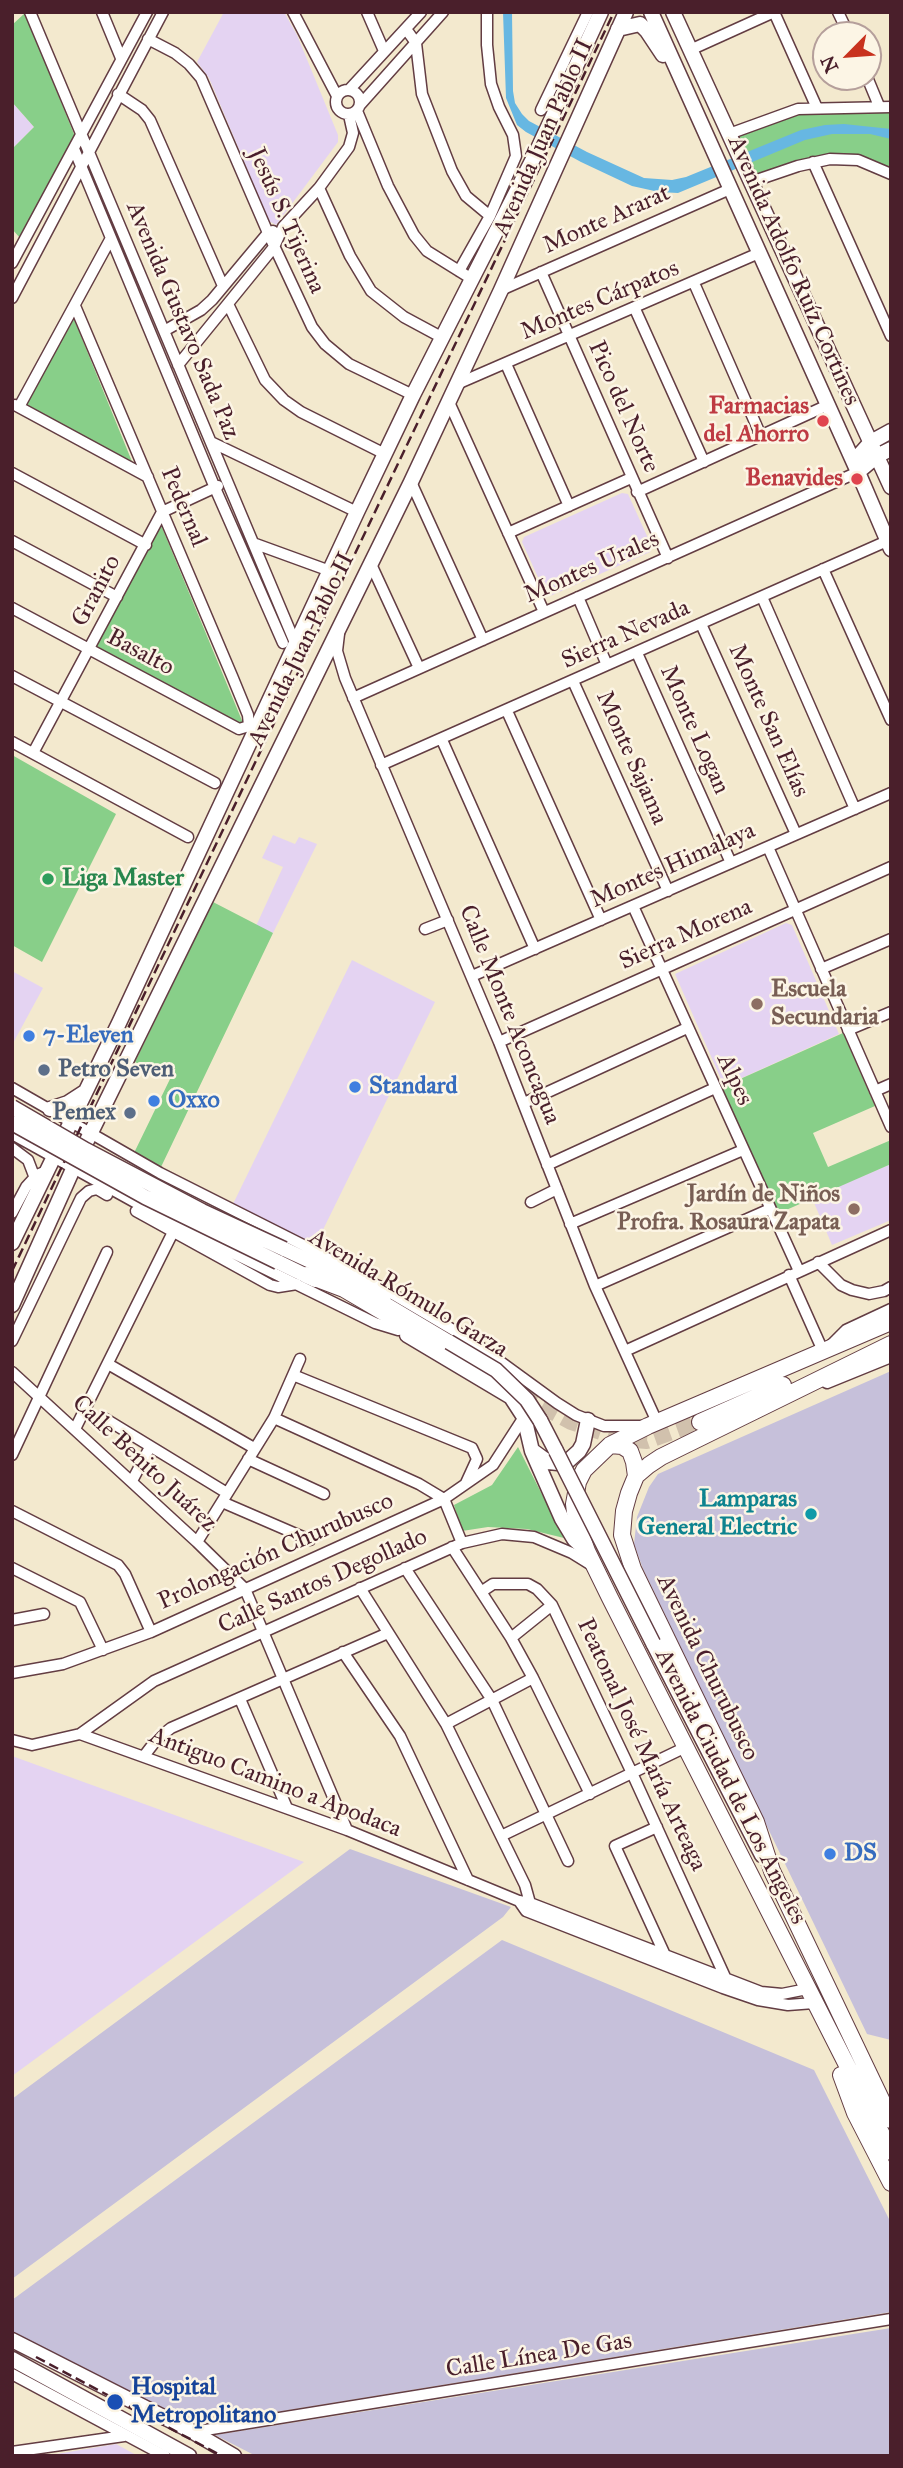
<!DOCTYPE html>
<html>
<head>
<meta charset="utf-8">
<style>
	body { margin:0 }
	#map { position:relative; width:903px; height:2468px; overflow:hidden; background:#f3e9ce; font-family:"IM FELL Great Primer",serif }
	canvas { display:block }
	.frame { position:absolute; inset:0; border:14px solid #4a1f2b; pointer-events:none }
	.north { position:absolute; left:812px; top:21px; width:70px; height:70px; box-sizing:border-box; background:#fcf5e5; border:2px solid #b59f9b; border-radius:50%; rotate:245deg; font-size:19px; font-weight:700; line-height:28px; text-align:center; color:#4a1f2b }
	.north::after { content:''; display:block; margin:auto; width:24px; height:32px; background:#c8321e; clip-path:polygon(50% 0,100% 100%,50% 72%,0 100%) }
</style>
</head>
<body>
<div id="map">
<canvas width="903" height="2468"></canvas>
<div class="frame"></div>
<div class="north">N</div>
</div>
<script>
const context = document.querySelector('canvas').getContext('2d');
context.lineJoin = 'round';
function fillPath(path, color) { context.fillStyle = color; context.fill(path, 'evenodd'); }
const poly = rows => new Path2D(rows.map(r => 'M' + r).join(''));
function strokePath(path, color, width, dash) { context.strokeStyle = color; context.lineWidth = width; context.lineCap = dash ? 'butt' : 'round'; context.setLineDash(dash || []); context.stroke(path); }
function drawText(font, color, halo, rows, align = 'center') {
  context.font = font + ' "IM FELL Great Primer",serif'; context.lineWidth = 5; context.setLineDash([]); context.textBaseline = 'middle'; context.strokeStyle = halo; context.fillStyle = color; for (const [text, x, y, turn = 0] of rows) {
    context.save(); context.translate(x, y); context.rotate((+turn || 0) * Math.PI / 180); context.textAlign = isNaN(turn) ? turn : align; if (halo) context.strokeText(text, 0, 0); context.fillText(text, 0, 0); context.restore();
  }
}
fillPath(poly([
	[224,12,284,12,297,35,338,135,338,142,276,225,269,221,209,78,197,62],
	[12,102,34,127,12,149],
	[622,493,628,494,652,547,650,552,550,596,546,595,522,542,524,537],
	[273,835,295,844,299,837,317,844,273,933,256,926,283,867,262,858],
	[786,923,792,925,839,1034,724,1086,675,974],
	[352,960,435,1002,314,1248,233,1204],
	[12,971,43,988,12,1045],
	[891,1164,891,1220,832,1245,812,1198],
	[12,1756,304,1862,12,2076],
	[116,2444,138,2456,45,2456]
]), '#e4d3f2');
fillPath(poly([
	[891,1371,891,2040,867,2034,643,1569,634,1544,637,1517,649,1487,658,1474],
	[350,1849,511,1907,503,1917,12,2279,12,2099],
	[502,1940,814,2070,891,2223,891,2312,196,2425,12,2332,12,2300],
	[891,2328,891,2456,256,2456,215,2435]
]), '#c6c0da');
fillPath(poly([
	[25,13,76,139,20,238,12,229,12,149,34,127,12,102,12,25],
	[891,109,891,169,860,155,822,155,755,178,735,134,786,113],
	[74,319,133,464,25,406],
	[161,525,243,723,241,726,95,647],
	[12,755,116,814,42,962,12,945],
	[213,902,273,933,161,1167,134,1153,170,1079,135,1062],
	[843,1033,875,1106,813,1133,828,1167,891,1140,891,1164,777,1214,720,1088],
	[518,1447,564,1538,527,1529,488,1527,462,1531,454,1505,492,1485]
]), '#88cf89');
fillPath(poly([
	[503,12,512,12,513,91,515,103,522,114,529,121,587,152,644,178,672,180,686,177,801,130,825,125,844,124,891,129,891,139,870,134,832,134,805,140,678,193,659,192,632,186,581,162,526,132,517,125,506,98]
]), '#67b7e2');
strokePath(poly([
	[521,1395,571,1422,622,1439,647,1441,700,1422]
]), '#d1c1ad', 16, [16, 8]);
const minor = poly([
	[30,12,296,645],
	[102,12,121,58],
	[293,12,337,96],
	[367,12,384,51],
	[774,12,817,108],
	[838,12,849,35],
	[406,29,416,43,422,94,452,171,466,196,490,216],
	[148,39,175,53,189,64,201,78,268,233,312,327,325,344,349,364,413,395],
	[690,50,774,12],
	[867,77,879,106],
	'336 102a12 12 0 1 1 24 0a12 12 0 1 1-24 0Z',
	[349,90,421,12],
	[118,94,142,110,150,120,223,286],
	[360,105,443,12],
	[541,110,588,12],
	[357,111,388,186,414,235,427,251,472,279],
	[729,134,798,109,891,107],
	[74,149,215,488,283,643],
	[813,162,891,336],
	[751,182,798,166,830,159,858,160,891,174],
	[319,188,350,256,371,291,404,317,443,338],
	[12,263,147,12],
	[459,271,490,216,516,156,513,135,499,107,491,84,487,45,487,12],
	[541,272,668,558],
	[694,283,761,436],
	[501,290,730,189],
	[12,298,163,12],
	[229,306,265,380,284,400,301,412,385,454],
	[635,309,704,462],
	[164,331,201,310,212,300,268,233,273,231],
	[506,364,569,506],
	[178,365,274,247,283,227,319,188,349,147,353,133,349,115],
	[457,384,759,253],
	[448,400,544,612],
	[15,405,148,477],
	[19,407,111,238],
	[211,442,357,512],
	[12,473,146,545],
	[411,482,483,640],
	[637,492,828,405],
	[508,533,631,478],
	[12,541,117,597],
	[253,543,330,571],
	[370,562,419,668],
	[823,569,891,720],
	[578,597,607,665],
	[762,597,855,809],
	[12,608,239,729,249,726,248,715,232,676,75,306],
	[701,624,796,834],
	[339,634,337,651,345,678,499,1042,595,1286,657,1422],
	[637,653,731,863],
	[12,676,215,783],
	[573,681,668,891],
	[353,698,858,472],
	[507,711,601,920],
	[442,740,535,949],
	[12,742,188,837],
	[33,753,162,512,218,486],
	[381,765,887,541],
	[768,847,891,1127],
	[633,906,799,1271],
	[425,929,448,920],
	[821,969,891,939],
	[472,976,891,793],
	[848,1030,891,1012],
	[499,1042,891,867],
	[12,1088,160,1173,303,1245,367,1280],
	[875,1091,891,1084],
	[524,1103,687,1028],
	[12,1134,176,1225,375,1323,398,1330],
	[12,1148,28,1160,36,1181],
	[547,1165,715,1088],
	[531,1202,557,1189],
	[136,1211,270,1285,278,1287,297,1284],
	[12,1213,26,1187,37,1175,47,1171],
	[570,1224,743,1150],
	[818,1262,841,1285,852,1290,869,1294,884,1291,891,1287],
	[789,1275,823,1351],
	[595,1286,770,1209],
	[384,1289,472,1341,557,1403,576,1415,604,1426,643,1426],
	[12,1341,81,1198,89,1191,97,1189,107,1195],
	[831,1345,846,1330,891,1309],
	[625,1351,891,1230],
	[108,1364,254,1448],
	[12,1372,197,1542,245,1589,347,1830],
	[293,1375,472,1448,477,1459,466,1483],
	[827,1383,891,1357],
	[104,1418,227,1493],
	[274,1418,419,1484,444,1499],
	[75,1429,175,1228],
	[12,1455,107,1252],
	[248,1459,324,1494],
	[132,1481,150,1447],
	[444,1499,462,1543],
	[222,1502,310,1540],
	[12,1511,118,1565,125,1574,151,1632],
	[197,1542,274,1418,300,1359],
	[452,1547,511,1638,533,1678,590,1794],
	[12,1568,80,1602,103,1650],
	[405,1568,492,1700,568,1861],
	[360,1588,446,1724,525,1885,530,1903],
	[481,1592,493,1584,528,1584,537,1589,552,1605,632,1773,726,1979],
	[12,1620,44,1614],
	[511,1638,552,1605],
	[343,1652,400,1736,468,1880],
	[12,1673,63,1664,151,1632,444,1499,493,1465,524,1417],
	[240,1699,287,1808],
	[446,1724,533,1678],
	[80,1734,154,1681,462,1543,502,1534,534,1537,572,1553,593,1566],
	[12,1740,32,1745,80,1734,347,1830,519,1901,530,1903,761,1992,782,1994,807,1989],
	[144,1756,157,1739,171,1728,388,1633],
	[657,1827,615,1846,665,1955],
	[501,1836,686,1747],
	[519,1901,526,1911,723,1988,758,2000,788,2005,814,2003],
	[12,2374,165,2456],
	[193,2432,891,2319],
	[12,2452,124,2436]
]);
const major = poly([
	[651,12,858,472,891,549],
	[673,12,891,487],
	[618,29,640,24,647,31,663,55],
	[854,461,871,442,891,431],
	[858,472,877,456,891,449],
	[50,1109,68,1103,85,1092],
	[12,1243,119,1023,357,512,413,395,536,153,601,12],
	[284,1249,323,1267,449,1342],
	[278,1262,315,1280],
	[357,1279,388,1292],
	[12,1305,73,1169,411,482,501,290,626,12],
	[407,1335,511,1397,524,1417,532,1451,562,1519,574,1539,586,1550],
	[540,1420,556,1451],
	[533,1451,548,1462,558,1463,568,1461,579,1451,583,1444,588,1420],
	[653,1643,762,1855],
	[12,2340,193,2432,234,2456],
	[12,2359,189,2456]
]);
const highway = poly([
	[307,1275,344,1289,492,1376],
	[891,1322,648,1426,610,1445,584,1470,578,1482,574,1504,576,1521,587,1551,610,1598,891,2152],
	[891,1344,661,1457,649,1465,636,1476,629,1493,624,1511,622,1535,633,1569,756,1822,772,1871,891,2120],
	[700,1422,783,1385],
	[610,1445,622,1446,630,1451,634,1462,636,1476],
	[841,2075,855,2113,891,2183]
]);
strokePath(minor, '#633d43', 13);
strokePath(major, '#633d43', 17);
strokePath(highway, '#633d43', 18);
strokePath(minor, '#fff', 10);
strokePath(major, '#fff', 14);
strokePath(highway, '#fff', 16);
strokePath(poly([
	[12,1271,614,12],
	[36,2357,222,2456]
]), '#4a1f2b', 2.5, [10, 5]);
const majorBridge = poly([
	[12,1107,86,1150,202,1211,284,1249],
	[12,1123,145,1197,278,1262],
	[449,1342,496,1370,527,1400,540,1420],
	[556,1451,653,1643]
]);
strokePath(majorBridge, '#633d43', 17, []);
strokePath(majorBridge, '#fff', 14);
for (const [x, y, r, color] of [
	[823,421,7,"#e0444e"],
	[857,479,7,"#e0444e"],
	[48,879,7,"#2e9e5b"],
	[757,1004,7,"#8d6e63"],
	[29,1036,7,"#3f7fe0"],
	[44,1070,7,"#5c6f8a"],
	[355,1087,7,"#3f7fe0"],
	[154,1101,7,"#3f7fe0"],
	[130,1113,7,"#5c6f8a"],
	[854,1209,7,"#8d6e63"],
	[811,1514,7,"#0f9aa8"],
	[830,1854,7,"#3f7fe0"],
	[115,2402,9,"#1a4fb4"]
]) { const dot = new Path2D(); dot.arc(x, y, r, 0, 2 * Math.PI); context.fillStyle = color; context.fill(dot); strokePath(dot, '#fcf5e5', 2.5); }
drawText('24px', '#4a1f2b', '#fcf5e5', [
	["Avenida Juan Pablo II",544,138,-66],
	["Monte Ararat",607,220,-24],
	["Jesús S. Tijerina",286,221,66],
	["Avenida Adolfo Ruíz Cortines",793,271,66],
	["Montes Cárpatos",600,301,-23],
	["Avenida Gustavo Sada Paz",182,321,67],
	["Pico del Norte",623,407,66],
	["Pedernal",183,507,67],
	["Montes Urales",592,568,-24],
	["Granito",97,591,-62],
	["Sierra Nevada",626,635,-24],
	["Avenida Juan Pablo II",302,650,-64],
	["Basalto",140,653,28],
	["Monte San Elías",768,721,66],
	["Monte Logan",694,730,66],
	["Monte Sajama",631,758,66],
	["Montes Himalaya",673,866,-24],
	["Sierra Morena",686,935,-24],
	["Calle Monte Aconcagua",509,1015,68],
	["Alpes",734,1080,65],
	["Avenida Rómulo Garza",408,1294,31],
	["Calle Benito Juárez",144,1464,43],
	["Prolongación Churubusco",276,1552,-24],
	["Calle Santos Degollado",323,1582,-24],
	["Avenida Churubusco",707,1668,64],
	["Peatonal José María Arteaga",641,1745,65],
	["Antiguo Camino a Apodaca",275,1783,21],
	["Avenida Ciudad de Los Ángeles",730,1787,63],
	["Calle Línea De Gas",539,2356,-9]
]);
drawText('bold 24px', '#be3a42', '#fcf5e5', [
	["Farmacias",809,407],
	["del Ahorro",809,435],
	["Benavides",843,479]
], 'right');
drawText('bold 24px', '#27864d', '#fcf5e5', [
	["Liga Master",62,879]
], 'left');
drawText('bold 24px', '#785e54', '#fcf5e5', [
	["Escuela",771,990],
	["Secundaria",771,1018],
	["Jardín de Niños",840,1195,"right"],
	["Profra. Rosaura Zapata",840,1223,"right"]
], 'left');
drawText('bold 24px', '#366cbe', '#fcf5e5', [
	["7-Eleven",43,1036],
	["Standard",369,1087],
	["Oxxo",168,1101],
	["DS",844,1854]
], 'left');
drawText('bold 24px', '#4e5e75', '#fcf5e5', [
	["Petro Seven",58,1070],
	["Pemex",116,1113,"right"]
], 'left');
drawText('bold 24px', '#0d838f', '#fcf5e5', [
	["Lamparas",797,1500],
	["General Electric",797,1528]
], 'right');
drawText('bold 24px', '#164399', '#fcf5e5', [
	["Hospital",131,2388],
	["Metropolitano",131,2416]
], 'left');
</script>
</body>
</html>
